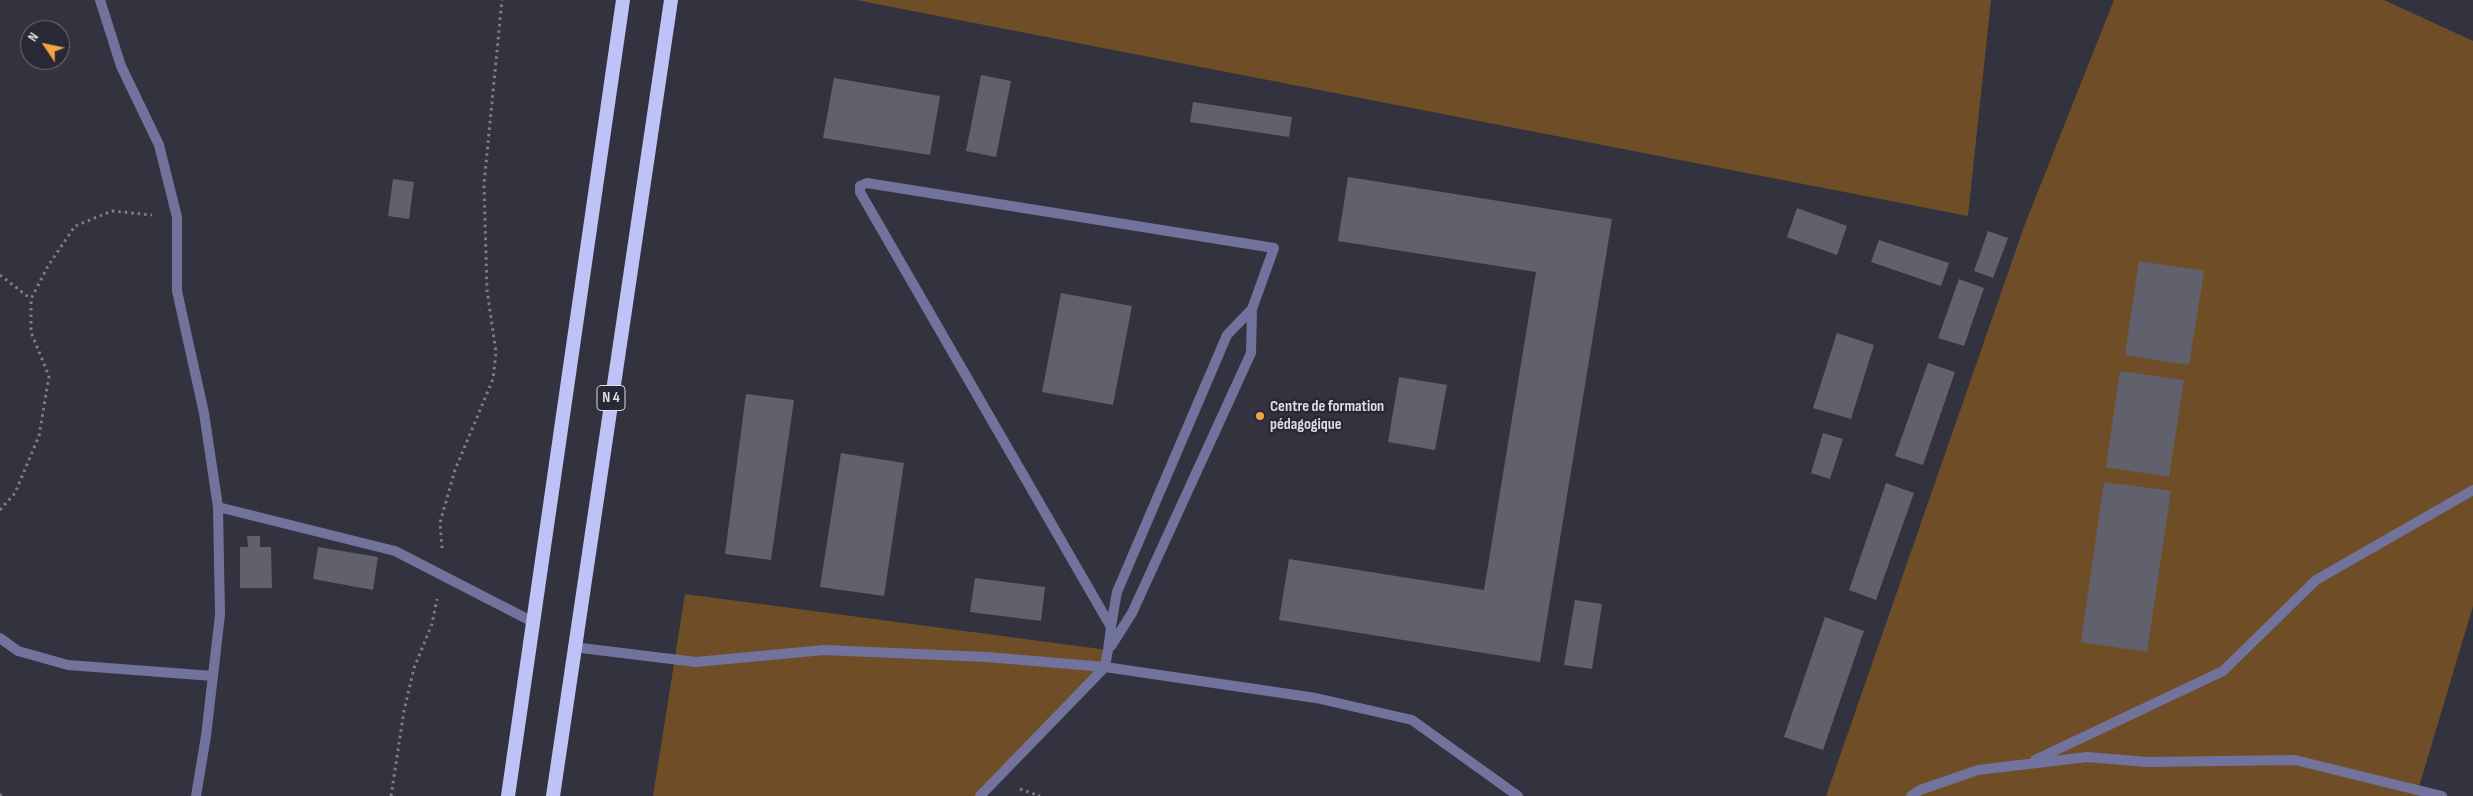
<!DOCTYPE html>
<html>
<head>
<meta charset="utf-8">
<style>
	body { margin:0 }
	#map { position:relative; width:2473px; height:796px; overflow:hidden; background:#32333e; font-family:"Sofia Sans Condensed",sans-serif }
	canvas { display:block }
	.north { position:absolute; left:20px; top:20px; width:50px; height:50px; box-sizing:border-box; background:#282934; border:1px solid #70717b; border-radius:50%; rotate:304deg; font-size:14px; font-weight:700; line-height:20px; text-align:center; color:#dddee5 }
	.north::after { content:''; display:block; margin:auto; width:18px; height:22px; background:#f2a540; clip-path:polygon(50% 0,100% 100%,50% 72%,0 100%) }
</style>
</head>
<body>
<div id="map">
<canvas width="2473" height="796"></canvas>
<div class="north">N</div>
</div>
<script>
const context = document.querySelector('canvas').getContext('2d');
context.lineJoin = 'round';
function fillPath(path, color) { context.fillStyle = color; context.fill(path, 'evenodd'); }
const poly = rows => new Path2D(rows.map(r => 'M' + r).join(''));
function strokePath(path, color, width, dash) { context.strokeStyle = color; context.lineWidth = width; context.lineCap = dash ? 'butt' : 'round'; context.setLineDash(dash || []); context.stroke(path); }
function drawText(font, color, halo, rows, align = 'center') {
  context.font = font + ' "Sofia Sans Condensed",sans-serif'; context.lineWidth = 5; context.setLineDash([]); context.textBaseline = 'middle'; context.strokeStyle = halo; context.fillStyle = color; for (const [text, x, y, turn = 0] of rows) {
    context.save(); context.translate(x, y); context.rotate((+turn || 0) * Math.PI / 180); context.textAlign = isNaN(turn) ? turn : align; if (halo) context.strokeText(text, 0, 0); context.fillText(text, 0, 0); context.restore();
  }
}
fillPath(poly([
	[856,0,1991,0,1968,216],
	[2114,0,2384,0,2473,41,2473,606,2418,790,2442,796,1826,796,2025,224],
	[685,594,1108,650,1105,667,980,796,653,796]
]), '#6f4e27');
fillPath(poly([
	[981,75,1011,81,996,157,966,151],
	[834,78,940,96,930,155,823,138],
	[1193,102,1292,117,1289,137,1190,122],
	[1348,177,1612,219,1540,662,1279,620,1289,559,1484,590,1536,272,1338,241],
	[393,179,414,182,409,219,388,216],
	[1797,208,1847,226,1837,255,1787,237],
	[1988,231,2008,238,1993,278,1974,271],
	[1879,240,1949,263,1941,286,1871,262],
	[2139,261,2204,271,2189,365,2125,355],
	[1959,279,1984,288,1964,346,1938,338],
	[1061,293,1132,306,1113,405,1042,392],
	[1837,333,1874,345,1851,419,1813,408],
	[1928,363,1955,372,1923,465,1895,456],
	[2120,371,2184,380,2169,477,2106,467],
	[1399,377,1447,385,1435,450,1388,442],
	[746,394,794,400,771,560,725,554],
	[1823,433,1843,439,1830,479,1811,473],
	[841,453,904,463,884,596,820,587],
	[2104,482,2171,491,2147,652,2081,642],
	[1886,483,1914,493,1876,600,1849,590],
	[247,536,260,536,260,547,271,547,272,588,240,588,240,547,248,547],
	[318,547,378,557,373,590,313,579],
	[975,578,1045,587,1041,621,970,612],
	[1575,600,1602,604,1592,669,1564,665],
	[1825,617,1864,631,1823,750,1784,737]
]), '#60616d');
strokePath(poly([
	[0,275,31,299],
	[0,510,15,493,39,436,49,376,31,332,31,299,48,266,75,226,112,211,152,215],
	[442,548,440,523,455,470,493,379,496,352,487,290,484,184,502,0],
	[1020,789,1040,796],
	[0,794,1,796],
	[391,796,404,711,414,668,432,624,437,599]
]), '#7d7e87', 3, [2.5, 4]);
strokePath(poly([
	[1111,646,1132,613,1251,353,1252,309],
	[1105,667,1108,650,1111,627,1115,603,1117,592,1227,335,1252,309,1274,248,867,183,860,186,860,192,1111,627]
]), '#71739c', 10);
strokePath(poly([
	[100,0,121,66,159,145,177,217,177,291,204,413,218,507,220,615,206,736,196,796],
	[218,507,395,551,533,622],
	[0,638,18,651,68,665,213,676],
	[573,647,696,662,824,650,987,657,1105,667,1316,698,1412,720,1518,796],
	[2035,760,2223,671,2316,580,2473,490],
	[980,796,1105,667],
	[1911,796,1920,790,1978,770,2087,757,2148,762,2295,760,2442,796]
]), '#71739c', 10);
strokePath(poly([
	[508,796,623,0],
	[553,796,671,0]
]), '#bec2f6', 14);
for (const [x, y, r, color] of [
	[1260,416,5,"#f2a540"]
]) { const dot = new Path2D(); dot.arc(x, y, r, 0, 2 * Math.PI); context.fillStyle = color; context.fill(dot); strokePath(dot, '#282934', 2); }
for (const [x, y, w] of [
	[611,398,28]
]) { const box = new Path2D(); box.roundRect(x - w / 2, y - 12.5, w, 25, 4); context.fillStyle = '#282934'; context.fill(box); strokePath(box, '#dddee5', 1); }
drawText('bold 15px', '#dddee5', null, [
	["N 4",611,398]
]);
drawText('bold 16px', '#dddee5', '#282934', [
	["Centre de formation",1270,407],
	["pédagogique",1270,425]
], 'left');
</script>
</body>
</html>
